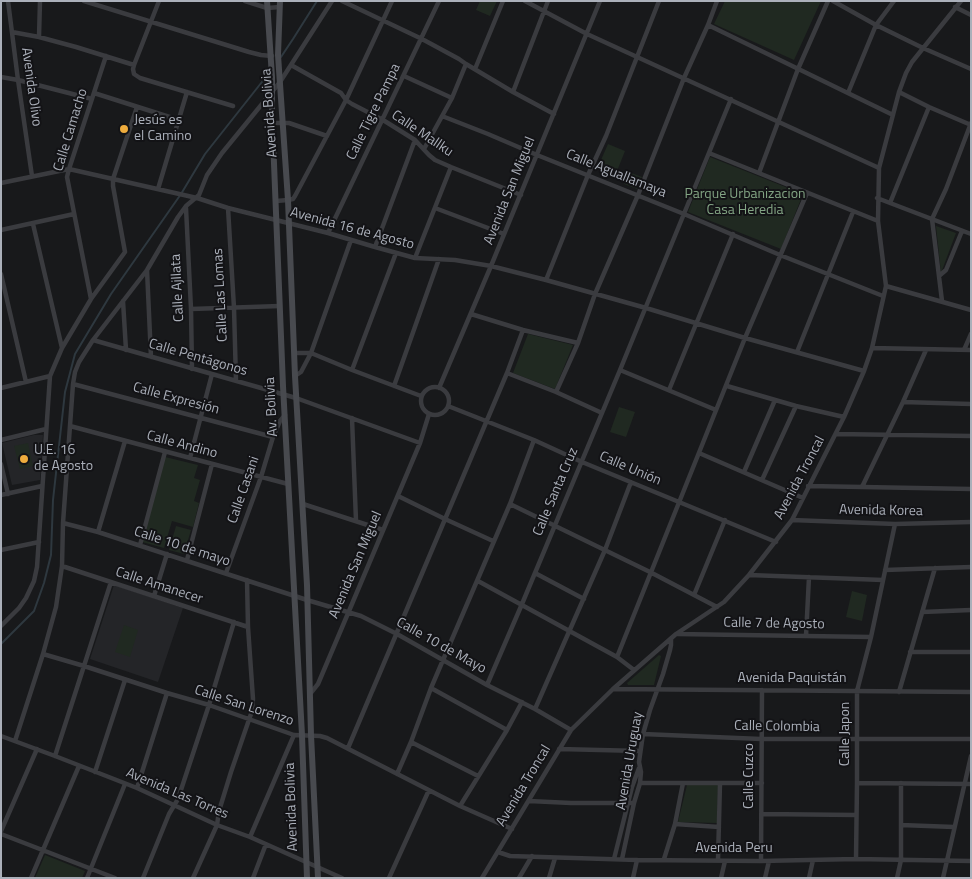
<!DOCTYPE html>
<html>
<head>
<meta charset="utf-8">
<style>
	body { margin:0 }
	#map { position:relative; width:972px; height:879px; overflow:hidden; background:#18191b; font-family:"Titillium Web",sans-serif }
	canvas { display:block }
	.frame { position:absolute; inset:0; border:2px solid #abb0ba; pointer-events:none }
</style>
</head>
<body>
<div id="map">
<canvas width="972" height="879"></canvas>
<div class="frame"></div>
</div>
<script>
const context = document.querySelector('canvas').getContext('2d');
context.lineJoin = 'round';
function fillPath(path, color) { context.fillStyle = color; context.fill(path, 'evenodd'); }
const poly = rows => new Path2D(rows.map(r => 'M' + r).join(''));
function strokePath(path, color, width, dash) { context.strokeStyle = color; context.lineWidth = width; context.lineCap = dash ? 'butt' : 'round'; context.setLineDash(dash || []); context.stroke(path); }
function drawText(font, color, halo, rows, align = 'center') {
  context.font = font + ' "Titillium Web",sans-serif'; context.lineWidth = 4; context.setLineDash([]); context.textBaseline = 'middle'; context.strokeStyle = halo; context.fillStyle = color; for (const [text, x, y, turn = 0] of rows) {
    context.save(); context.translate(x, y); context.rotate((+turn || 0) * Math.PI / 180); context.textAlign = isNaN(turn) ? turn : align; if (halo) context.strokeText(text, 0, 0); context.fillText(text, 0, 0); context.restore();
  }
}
fillPath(poly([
	[34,435,43,435,40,480,12,485,2,443],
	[114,585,183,608,158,682,90,659]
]), '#242528');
fillPath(poly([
	[480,1,497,1,490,16,476,10],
	[725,1,821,1,794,60,714,24],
	[608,144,625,151,615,176,597,169],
	[710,157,803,194,781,249,688,212],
	[629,172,642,177,637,189,624,184],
	[936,226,956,233,941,273],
	[528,334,573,345,555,389,513,373],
	[619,407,635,412,626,437,610,432],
	[28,443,33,466,20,469,14,446],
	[165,457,198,465,194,478,200,480,194,501,199,503,193,527,172,521,164,548,142,542],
	[176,526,191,530,184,554,169,550],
	[852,591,867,595,862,621,846,617],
	[124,625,138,630,130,657,115,652],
	[659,655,661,656,654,685,628,685,627,683],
	[687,785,718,785,717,823,678,822],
	[45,855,85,871,82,878,35,878]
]), '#202921');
strokePath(poly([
	[281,57,293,39,317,1],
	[1,644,34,611,44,583,51,555,53,500,65,392,75,354,111,294,181,194,205,154,269,73]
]), '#2e383f', 2);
strokePath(poly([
	[8,1,18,80,32,176],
	[84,1,249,52,261,55,272,56],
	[159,1,134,65,133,69,134,74,140,78,233,106],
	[245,1,267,8,280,7],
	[342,1,422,39,459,59,466,64,513,92,554,114],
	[525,1,587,34,879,168],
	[833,1,876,25,923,48,971,69],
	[955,7,971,15],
	[708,25,893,115],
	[12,32,39,37,76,47,134,65],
	[39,37,40,1],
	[291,65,341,93,346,100,352,104,383,120,415,140,429,155,435,160,451,167,521,195],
	[475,69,503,1],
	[404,76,452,98],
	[1,77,18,80,92,99],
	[513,92,548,1],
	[899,92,929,107,971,125],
	[94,93,179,120],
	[848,93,876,25,894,1],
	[442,116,488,134,537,155,684,214,780,255,883,296],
	[273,123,289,123,327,136],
	[424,149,452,98,466,64],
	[709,153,878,221],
	[759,173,798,69,828,1],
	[1,183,69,169,197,198,228,208,328,233,375,247,415,258,455,260,491,266,546,280,646,308,745,338,864,371],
	[158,189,187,92],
	[877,198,971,234],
	[276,201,288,200,293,199,295,196,346,100,392,1],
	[890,203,929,107],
	[186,208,191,309,192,369],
	[228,208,234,308,236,381],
	[435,208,504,234],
	[33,224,62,348],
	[1,230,74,214],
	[328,233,439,1],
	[375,247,415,140],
	[415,258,451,167],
	[147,270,151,357],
	[1,274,26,382],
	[939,276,946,270,962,231],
	[546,280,588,175,606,136,659,1],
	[886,286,971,310],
	[91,299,67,177,69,169,106,56],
	[123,301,126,350],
	[942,301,932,219,946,189,971,123],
	[191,309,280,306],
	[471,314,523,330,578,343],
	[93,340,296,398,420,443],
	[872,348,971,350],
	[964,350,971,334],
	[797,352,853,212],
	[294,353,311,353,352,370,421,396],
	[352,370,396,253],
	[620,370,716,410],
	[507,373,556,392,602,413],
	[295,376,301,372,311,353,351,240],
	[73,384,273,437],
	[394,386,439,259],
	[727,386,796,406,844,417],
	'421 401a14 14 0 1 1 28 0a14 14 0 1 1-28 0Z',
	[1,388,50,376],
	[439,388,491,266,600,1],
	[669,390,733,234],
	[556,392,578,343,595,294,638,195,684,78,708,25,717,1],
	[903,402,971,404],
	[448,406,534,440,582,462,776,542],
	[352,418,356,521],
	[70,426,288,484],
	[836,434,971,436],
	[1,440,46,429],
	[699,453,803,498],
	[190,458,212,374],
	[1,464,8,494],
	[744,472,775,400],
	[762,480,796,406],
	[808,486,971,489],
	[862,487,903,402,926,350],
	[1,495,42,486],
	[398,496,445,519,493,541],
	[303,504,383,530],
	[510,504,650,572,717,607],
	[792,520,895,524,971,522],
	[63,523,98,532,307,600,361,616,397,634,487,685,535,709,571,730],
	[98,532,125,441],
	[140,545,165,452],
	[1,550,39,542],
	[187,560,212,464],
	[62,566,248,627],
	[885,570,971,567],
	[226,573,261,477,273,437,280,421,285,415],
	[535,573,584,599],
	[749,575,883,580],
	[478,581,617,657,634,670],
	[694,595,725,520],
	[154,596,167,554],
	[922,612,971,610],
	[1,626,19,608,26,598,34,581,37,567,50,376,62,348,91,299,125,252,113,186,113,179,137,107],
	[677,634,871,637],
	[806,636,809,577],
	[910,652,971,652],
	[43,654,84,666,167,693,209,705,294,735,320,736,327,738,460,806,512,829],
	[617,657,745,338,807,193],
	[487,685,522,604,620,370,731,99],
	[431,688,507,730],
	[613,689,971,692],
	[899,692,935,568],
	[310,694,318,684,349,611,420,443,429,414],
	[535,709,605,550,631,482],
	[643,734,761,739,971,739],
	[1,736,55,756,137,788,217,825,250,837,342,878],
	[15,741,43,654,56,607,62,566,63,523,73,384,75,372,79,362,93,340,147,270,178,217,186,206,199,195,207,175,222,153,280,82,332,1],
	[411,742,478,776],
	[348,748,507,373,523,330],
	[559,749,640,751],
	[55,756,111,582],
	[95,772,125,680],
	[397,774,411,742,431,688,510,504,534,440],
	[640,783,762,783],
	[857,783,971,784],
	[137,788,167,693],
	[529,801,571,803,634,803],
	[460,806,507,730,522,702],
	[762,814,856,815],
	[675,824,719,827],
	[901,825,954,827],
	[1,831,37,749],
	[1,834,115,878],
	[250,837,294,735],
	[498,852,510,856,637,860,761,861,856,859,971,861],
	[614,859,632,787,639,768],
	[622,859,634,803,640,783,641,772,639,762,643,734,650,710,663,674,670,650,671,645,671,639],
	[664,859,675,824,683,783],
	[856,859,857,783,857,691,871,637,895,524],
	[718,860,720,783],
	[761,861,762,690],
	[31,878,79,766],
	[87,878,125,784],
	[143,878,169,814,178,799,209,705,234,622],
	[193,878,217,825,219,811,231,772,252,711,253,699,248,627,247,580],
	[253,878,266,844],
	[389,878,429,790],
	[482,878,571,730,613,689,676,634,724,602,749,575,792,520,844,417,864,371,872,348,886,286,878,221,879,168,899,92,906,73,912,62,961,1],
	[519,878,532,856],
	[549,878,555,858],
	[633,878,637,860],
	[721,878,725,861],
	[765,878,769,861],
	[809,878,813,860],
	[897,878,901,860,901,783],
	[943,878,971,756]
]), '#3a3b3f', 4.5);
strokePath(poly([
	[267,1,272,77,272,114,283,386,302,735,307,878],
	[280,1,278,55,288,200,295,376,307,585,311,735,318,878]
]), '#484a4f', 6);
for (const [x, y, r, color] of [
	[124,129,5,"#eeac3d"],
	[24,459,5,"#eeac3d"]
]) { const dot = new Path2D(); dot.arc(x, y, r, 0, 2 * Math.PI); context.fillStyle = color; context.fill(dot); strokePath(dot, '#131316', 2); }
drawText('14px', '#abb0ba', '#131316', [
	["Avenida Olivo",31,87,82],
	["Calle Tigre Pampa",374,112,-64],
	["Avenida Bolivia",270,113,-94],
	["Calle Camacho",71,130,-73],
	["Calle Mallku",422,134,34],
	["Calle Aguallamaya",616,174,22],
	["Avenida San Miguel",510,191,-68],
	["Avenida 16 de Agosto",352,229,15],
	["Calle Ajllata",178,288,-93],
	["Calle Las Lomas",221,295,-93],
	["Calle Pentágonos",198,358,16],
	["Calle Expresión",176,399,15],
	["Av. Bolivia",272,407,-93],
	["Calle Andino",182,445,15],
	["Calle Unión",630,469,23],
	["Avenida Troncal",800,478,-62],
	["Calle Casani",244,490,-71],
	["Calle Santa Cruz",556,492,-67],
	["Avenida Korea",881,511,1],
	["Calle 10 de mayo",182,547,18],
	["Avenida San Miguel",356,565,-67],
	["Calle Amanecer",159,586,18],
	["Calle 7 de Agosto",774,624,1],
	["Calle 10 de Mayo",441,646,29],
	["Avenida Paquistán",792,679],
	["Calle San Lorenzo",244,706,18],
	["Calle Colombia",777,727,1],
	["Calle Japon",846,734,-90],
	["Avenida Uruguay",630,761,-80],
	["Calle Cuzco",750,776,-90],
	["Avenida Troncal",524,786,-59],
	["Avenida Las Torres",177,794,23],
	["Avenida Bolivia",292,807,-92],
	["Avenida Peru",734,849]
]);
drawText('14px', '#abb0ba', '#131316', [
	["Jesús es",134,121],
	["el Camino",134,137],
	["U.E. 16",34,451],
	["de Agosto",34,467]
], 'left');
drawText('14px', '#83a484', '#131316', [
	["Parque Urbanizacion",745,195],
	["Casa Heredia",745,211]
]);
</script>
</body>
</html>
